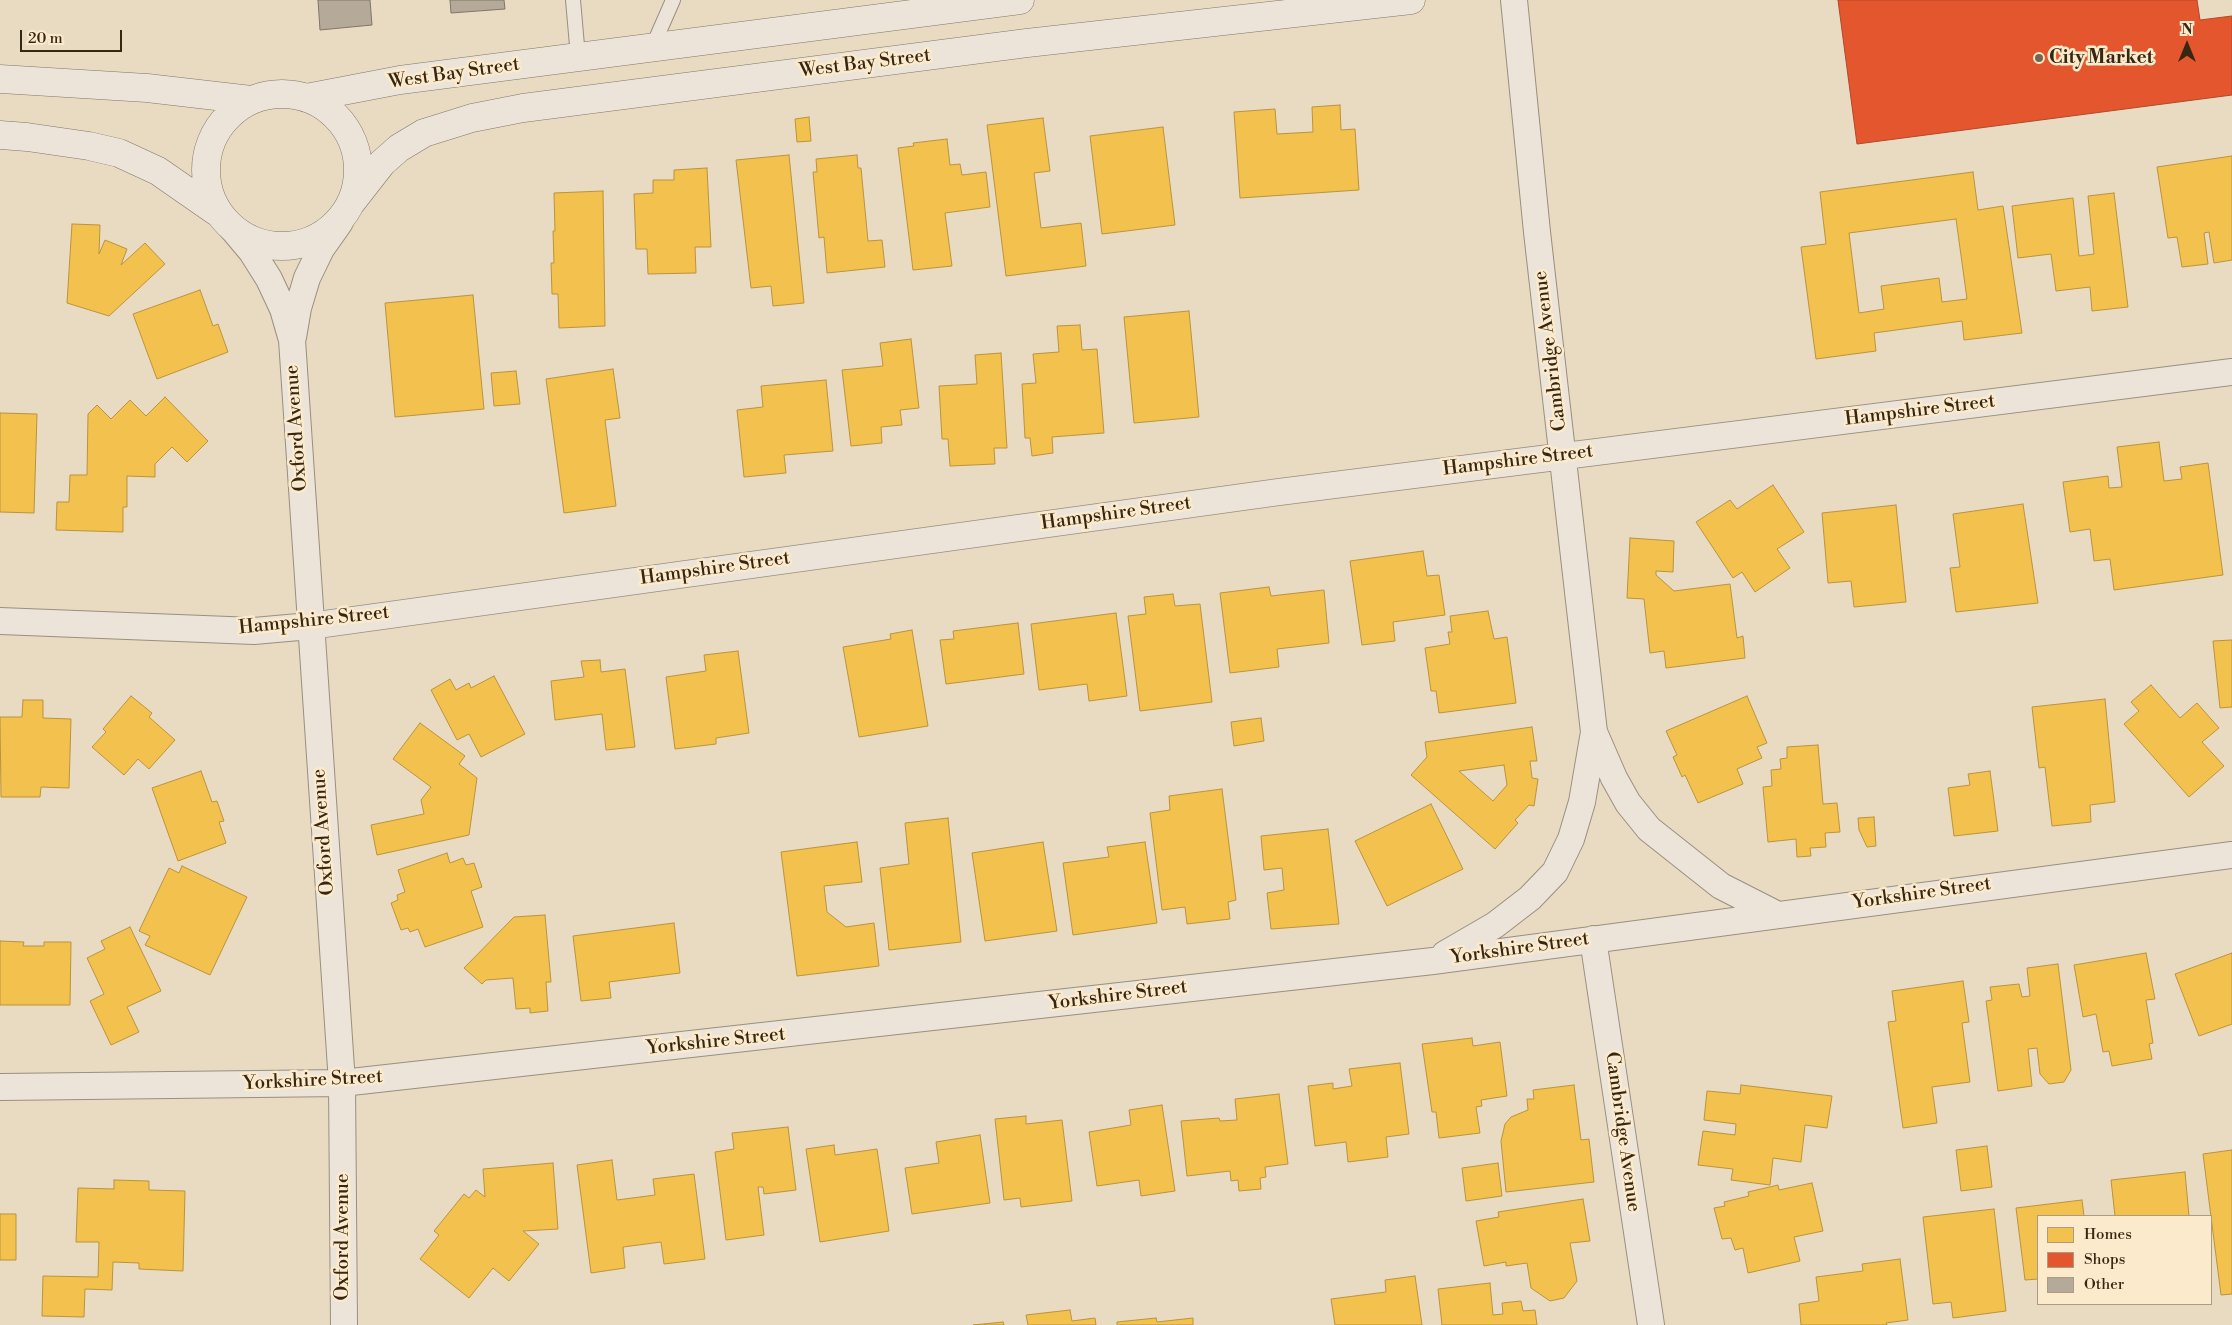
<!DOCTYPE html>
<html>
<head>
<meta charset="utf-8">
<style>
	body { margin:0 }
	#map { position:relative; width:2232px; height:1325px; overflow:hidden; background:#e9dac2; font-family:"Libre Bodoni",serif }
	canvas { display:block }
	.legend { position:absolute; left:2037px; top:1215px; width:175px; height:90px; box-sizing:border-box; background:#fceacc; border:1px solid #ad9c82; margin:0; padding:6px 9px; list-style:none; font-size:15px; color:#372712 }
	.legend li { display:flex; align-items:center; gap:10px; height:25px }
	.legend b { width:25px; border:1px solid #ad9c82 }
	.north { position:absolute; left:2162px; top:20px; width:50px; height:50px; -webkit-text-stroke:4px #fceacc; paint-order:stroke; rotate:0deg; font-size:14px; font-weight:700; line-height:20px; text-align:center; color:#372712 }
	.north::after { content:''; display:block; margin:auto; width:18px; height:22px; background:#372712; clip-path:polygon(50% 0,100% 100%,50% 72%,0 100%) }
	.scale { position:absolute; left:20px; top:30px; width:102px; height:22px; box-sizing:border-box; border:2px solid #372712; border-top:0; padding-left:6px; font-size:15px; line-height:18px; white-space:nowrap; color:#372712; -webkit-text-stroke:4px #fceacc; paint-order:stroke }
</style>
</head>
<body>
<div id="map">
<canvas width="2232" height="1325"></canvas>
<ul class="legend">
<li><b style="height:14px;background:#f2c14e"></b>Homes</li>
<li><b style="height:14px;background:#e4572e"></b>Shops</li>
<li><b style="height:14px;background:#b5aa99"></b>Other</li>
</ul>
<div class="north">N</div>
<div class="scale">20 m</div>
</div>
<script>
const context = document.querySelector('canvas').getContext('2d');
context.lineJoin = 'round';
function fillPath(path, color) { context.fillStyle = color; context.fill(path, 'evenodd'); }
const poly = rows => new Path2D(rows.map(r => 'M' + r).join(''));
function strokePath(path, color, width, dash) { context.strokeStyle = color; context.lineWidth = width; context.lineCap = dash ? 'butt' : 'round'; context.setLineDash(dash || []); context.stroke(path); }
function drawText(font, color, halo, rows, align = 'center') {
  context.font = font + ' "Libre Bodoni",serif'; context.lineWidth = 5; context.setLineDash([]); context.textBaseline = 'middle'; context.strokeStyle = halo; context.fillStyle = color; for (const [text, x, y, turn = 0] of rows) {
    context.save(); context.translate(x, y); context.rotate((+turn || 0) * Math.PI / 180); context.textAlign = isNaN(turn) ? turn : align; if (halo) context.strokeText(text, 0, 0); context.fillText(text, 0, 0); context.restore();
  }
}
const homes = poly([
	[1340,105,1341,130,1355,129,1359,190,1240,198,1234,112,1275,109,1277,134,1313,132,1312,107,1340,105],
	[809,117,811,141,797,142,795,119,809,117],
	[1043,118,1050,171,1034,173,1041,228,1081,223,1086,266,1006,276,987,125,1043,118],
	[1163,127,1175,225,1102,234,1090,136,1163,127],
	[947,139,950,165,960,164,962,175,986,172,990,207,945,213,952,266,913,270,898,148,914,146,913,143,947,139],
	[789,155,804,303,773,306,771,286,751,288,736,160,789,155],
	[857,155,858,168,861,168,868,241,882,240,885,267,827,273,824,237,819,238,813,172,817,172,816,159,857,155],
	[2232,156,2232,260,2214,263,2209,232,2204,233,2208,264,2182,267,2177,237,2168,238,2157,167,2232,156],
	[707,168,711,247,695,247,696,273,648,274,647,249,636,249,634,194,653,193,653,180,674,180,674,170,707,168],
	[1973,172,1978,210,2003,206,2022,333,1964,340,1962,321,1874,333,1876,351,1816,359,1801,247,1826,244,1820,192,1973,172],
	[1956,219,1967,299,1942,302,1939,278,1881,286,1884,309,1859,313,1849,233,1956,219],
	[603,191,605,326,559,328,558,294,552,294,551,263,554,263,553,231,555,231,554,193,603,191],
	[2114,193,2128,307,2092,311,2090,287,2056,291,2051,254,2018,258,2012,206,2073,198,2079,256,2094,254,2088,196,2114,193],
	[72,224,100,225,99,254,105,240,127,249,121,265,145,243,165,264,109,316,67,303,72,224],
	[200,290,213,326,218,324,228,352,157,379,133,314,200,290],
	[473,295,484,409,395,417,385,303,473,295],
	[1189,311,1199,417,1134,423,1124,317,1189,311],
	[1080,325,1082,350,1097,349,1104,433,1052,437,1053,453,1032,456,1030,438,1025,438,1022,384,1036,383,1033,354,1059,352,1057,326,1080,325],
	[911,339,919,408,900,410,902,425,881,427,882,443,851,446,842,370,883,366,880,343,911,339],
	[1001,353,1007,448,994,448,995,464,950,466,948,439,942,439,939,386,977,384,975,355,1001,353],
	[613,369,620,418,605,420,616,506,564,513,546,379,613,369],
	[516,371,520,404,494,406,491,373,516,371],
	[826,380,833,451,784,455,786,473,744,477,737,410,763,407,761,386,826,380],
	[165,397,208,441,187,462,172,447,155,464,155,477,127,476,127,507,123,507,123,532,56,530,57,502,69,502,70,475,87,475,88,414,97,405,111,419,130,400,146,416,165,397],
	[0,413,37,414,34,513,0,512,0,413],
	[2159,442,2164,481,2182,479,2180,467,2208,463,2223,575,2114,590,2110,559,2094,561,2090,529,2070,532,2063,482,2108,476,2109,488,2122,487,2117,447,2159,442],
	[1773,485,1804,532,1777,549,1790,568,1755,592,1742,572,1733,578,1696,522,1730,500,1737,509,1773,485],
	[2023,504,2038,603,1956,612,1950,568,1960,567,1953,514,2023,504],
	[1896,505,1906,602,1854,607,1851,581,1828,583,1822,513,1896,505],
	[1630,538,1674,541,1673,572,1656,571,1656,575,1674,591,1730,584,1737,638,1743,636,1745,658,1666,668,1664,651,1650,653,1644,599,1627,598,1630,538],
	[1423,551,1427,576,1439,575,1445,615,1393,622,1395,641,1362,645,1350,561,1423,551],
	[1269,587,1271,596,1324,590,1329,643,1277,649,1279,667,1230,673,1220,593,1269,587],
	[1173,594,1175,606,1200,604,1212,702,1140,711,1128,616,1146,614,1144,597,1173,594],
	[1488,611,1494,639,1507,637,1516,703,1439,713,1436,691,1431,691,1425,648,1450,644,1448,632,1452,632,1450,616,1488,611],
	[1116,613,1127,696,1089,701,1087,684,1039,690,1031,624,1116,613],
	[1018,623,1024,674,946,684,940,640,954,639,953,631,1018,623],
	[912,630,928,726,859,737,843,647,891,639,890,634,912,630],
	[2232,640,2232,707,2220,708,2213,641,2232,640],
	[738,651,749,733,716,738,716,744,675,749,666,677,706,671,704,655,738,651],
	[600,660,601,672,625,669,635,747,606,750,602,714,555,720,551,681,584,677,581,661,600,660],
	[494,676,525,734,481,757,469,734,457,740,431,690,450,679,456,690,469,683,471,688,494,676],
	[2151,685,2180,718,2197,703,2219,728,2202,742,2224,766,2189,797,2124,724,2139,711,2131,702,2151,685],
	[131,696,152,713,149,717,175,740,149,769,138,759,124,775,92,747,106,732,103,729,131,696],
	[1747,696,1767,743,1757,747,1762,758,1737,769,1743,784,1698,803,1685,775,1682,777,1673,757,1677,755,1666,731,1747,696],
	[2105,699,2115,802,2090,805,2091,822,2052,826,2045,767,2039,768,2032,707,2105,699],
	[23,700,43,700,43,718,71,719,69,788,41,787,40,797,1,797,0,717,22,717,23,700],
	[1261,718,1264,741,1234,746,1231,722,1261,718],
	[420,723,465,756,459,764,477,778,469,835,377,855,371,825,424,814,421,800,431,787,393,759,420,723],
	[1532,727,1537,761,1530,761,1532,778,1538,779,1534,806,1529,805,1515,820,1518,823,1495,849,1411,775,1427,757,1425,742,1532,727],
	[1504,765,1507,785,1493,801,1459,771,1504,765],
	[1818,745,1823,804,1837,803,1840,832,1825,833,1826,847,1810,848,1811,856,1797,857,1796,839,1768,842,1763,787,1772,786,1771,770,1781,769,1780,759,1787,758,1787,747,1818,745],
	[201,771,212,802,217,801,224,821,219,822,226,843,178,861,152,788,201,771],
	[1990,771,1998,831,1954,836,1948,788,1970,785,1968,774,1990,771],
	[1222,789,1236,900,1228,902,1230,919,1187,924,1185,907,1162,910,1150,813,1170,810,1169,796,1222,789],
	[1431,804,1463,869,1387,906,1355,841,1431,804],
	[1874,817,1876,846,1867,847,1859,830,1858,818,1874,817],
	[948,818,961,942,889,950,880,868,909,864,905,823,948,818],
	[1328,829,1339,924,1271,929,1267,893,1284,890,1282,868,1264,870,1261,836,1328,829],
	[857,842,862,882,824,886,827,912,846,927,874,923,879,966,797,976,781,852,857,842],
	[1043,842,1057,931,985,941,972,853,1043,842],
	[1145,842,1157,923,1073,935,1063,863,1109,857,1107,847,1145,842],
	[447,853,450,863,463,858,466,865,474,863,482,887,471,891,483,927,425,947,418,929,410,932,408,928,401,930,391,903,398,900,397,895,405,892,398,870,447,853],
	[182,866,247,897,210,975,145,945,150,936,139,931,169,868,179,873,182,866],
	[545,915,551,982,546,982,548,1011,530,1013,530,1008,516,1009,513,978,486,980,482,984,464,968,514,917,545,915],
	[674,923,680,973,609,982,611,998,581,1001,573,936,674,923],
	[130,927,161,991,127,1007,139,1032,111,1045,90,1001,104,994,87,958,105,949,101,941,130,927],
	[0,941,24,942,23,946,44,946,44,942,71,942,70,1005,0,1005,0,941],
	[2146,953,2155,999,2146,1000,2153,1043,2149,1044,2152,1059,2112,1066,2109,1051,2103,1052,2096,1014,2083,1017,2074,965,2146,953],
	[2232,953,2232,1024,2199,1036,2175,974,2232,953],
	[2058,964,2071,1070,2064,1082,2049,1084,2040,1074,2037,1048,2028,1049,2032,1086,1998,1091,1986,1001,1992,1000,1990,987,2019,984,2022,997,2030,996,2027,968,2058,964],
	[1963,981,1969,1022,1962,1023,1970,1082,1932,1087,1937,1123,1903,1128,1888,1022,1896,1021,1892,991,1963,981],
	[1472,1038,1473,1046,1500,1042,1507,1096,1481,1100,1482,1106,1476,1107,1480,1133,1439,1138,1436,1112,1432,1112,1422,1044,1472,1038],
	[1400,1063,1409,1134,1386,1137,1388,1157,1348,1162,1346,1142,1315,1146,1308,1086,1333,1083,1333,1089,1352,1086,1349,1069,1400,1063],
	[1574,1085,1581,1140,1589,1139,1594,1182,1506,1192,1501,1141,1505,1124,1511,1117,1528,1110,1527,1099,1534,1099,1533,1090,1574,1085],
	[1741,1085,1832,1096,1827,1128,1805,1125,1801,1162,1773,1158,1770,1185,1731,1180,1733,1169,1698,1165,1703,1131,1735,1135,1736,1124,1704,1120,1707,1091,1740,1094,1741,1085],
	[1279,1094,1288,1164,1265,1167,1266,1177,1260,1178,1261,1189,1239,1191,1238,1180,1231,1181,1230,1171,1187,1176,1181,1121,1219,1118,1220,1121,1237,1120,1235,1099,1279,1094],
	[1162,1105,1175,1191,1141,1196,1139,1180,1097,1186,1089,1132,1131,1125,1129,1110,1162,1105],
	[1026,1116,1026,1124,1062,1120,1072,1201,1021,1207,1020,1198,1004,1200,995,1119,1026,1116],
	[788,1127,796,1190,764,1194,763,1187,758,1187,764,1235,726,1240,715,1152,734,1149,732,1133,788,1127],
	[980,1135,990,1203,912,1214,905,1168,939,1163,936,1142,980,1135],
	[834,1145,835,1155,877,1149,889,1231,820,1242,806,1149,834,1145],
	[1987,1146,1992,1187,1961,1191,1956,1150,1987,1146],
	[2232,1150,2232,1294,2221,1295,2203,1154,2232,1150],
	[612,1160,617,1200,655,1195,653,1179,694,1174,705,1259,664,1264,661,1242,623,1247,625,1268,591,1273,577,1165,612,1160],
	[553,1163,558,1229,523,1231,539,1244,509,1281,493,1268,469,1298,420,1259,439,1235,434,1231,464,1194,469,1198,476,1190,485,1197,483,1169,553,1163],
	[1498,1163,1502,1196,1466,1201,1462,1168,1498,1163],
	[2185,1172,2189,1216,2115,1216,2111,1180,2185,1172],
	[114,1180,149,1181,149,1190,185,1191,183,1271,139,1269,139,1263,113,1262,112,1290,85,1289,84,1317,42,1316,43,1276,98,1277,99,1242,76,1242,78,1188,114,1189,114,1180],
	[1812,1183,1823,1231,1794,1237,1800,1261,1748,1273,1743,1248,1735,1250,1731,1238,1722,1239,1714,1208,1725,1206,1724,1202,1749,1196,1748,1192,1778,1185,1779,1190,1812,1183],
	[1583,1199,1590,1241,1570,1243,1577,1281,1564,1298,1550,1301,1531,1288,1527,1263,1506,1266,1506,1262,1484,1266,1476,1221,1499,1217,1498,1212,1583,1199],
	[2082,1200,2084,1216,2038,1216,2038,1279,2025,1280,2016,1208,2082,1200],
	[1994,1209,2006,1311,1953,1318,1951,1302,1933,1304,1923,1217,1994,1209],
	[0,1214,16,1214,16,1260,0,1260,0,1214],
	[1900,1259,1908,1320,1886,1323,1887,1325,1801,1325,1799,1304,1819,1301,1816,1277,1863,1271,1862,1264,1900,1259],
	[1415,1276,1422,1325,1335,1325,1331,1299,1386,1292,1385,1280,1415,1276],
	[1490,1283,1493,1315,1503,1314,1502,1303,1521,1301,1523,1311,1535,1310,1537,1325,1442,1325,1438,1289,1490,1283],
	[1070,1310,1072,1321,1095,1318,1096,1325,1028,1325,1026,1315,1070,1310],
	[1156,1318,1157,1322,1193,1318,1193,1325,1117,1325,1117,1322,1156,1318],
	[1003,1322,1004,1325,973,1325,1003,1322]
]);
fillPath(homes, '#f2c14e');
strokePath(homes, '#ba933c', 1);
const shops = poly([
	[1838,0,2197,0,2200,20,2232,16,2232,95,1857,144,1838,0]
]);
fillPath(shops, '#e4572e');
strokePath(shops, '#b04926', 1);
const building = poly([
	[318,0,370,0,372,25,320,30,318,0],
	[450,0,504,0,505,9,451,13,450,0]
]);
fillPath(building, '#b5aa99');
strokePath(building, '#807668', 1);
const service = poly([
	[573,0,578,57],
	[652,48,673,0]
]);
const minor = poly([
	[1514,0,1537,232,1594,732,1614,778,1628,803,1649,829,1721,886,1776,914],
	[231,227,252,252,269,279,283,309,292,340,342,1083,344,1325],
	[293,337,298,308,307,278,321,249,340,222],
	[0,621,254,631,310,626,1279,492,2232,372],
	[1593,939,1651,1325],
	[1445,954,1495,925,1530,898,1555,872,1571,839,1582,802,1594,732],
	[0,1087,342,1083,1433,961,2232,855]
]);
const secondary = poly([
	[0,79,147,88,251,100],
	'206 170a76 76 0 1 1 152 0a76 76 0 1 1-152 0Z',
	[306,98,400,80,1020,0],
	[0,135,27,137,89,146,119,153,158,171,217,212],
	[350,204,382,163,399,148,424,133,472,118,523,108,1027,43,1411,0]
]);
strokePath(service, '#9a8f7f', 16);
strokePath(minor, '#9a8f7f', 28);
strokePath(secondary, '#807668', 29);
strokePath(service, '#ece4d8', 14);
strokePath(minor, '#ece4d8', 26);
strokePath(secondary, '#ece4d8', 28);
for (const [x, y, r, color] of [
	[2039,58,5,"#756650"]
]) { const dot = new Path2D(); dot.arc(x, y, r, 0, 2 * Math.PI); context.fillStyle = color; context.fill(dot); strokePath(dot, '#fceacc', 2); }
drawText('bold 19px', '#372712', '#fceacc', [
	["City Market",2049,58]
], 'left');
drawText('19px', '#372712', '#fceacc', [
	["West Bay Street",865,64,-7],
	["West Bay Street",454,74,-8],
	["Cambridge Avenue",1551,351,-97],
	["Hampshire Street",1920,411,-7],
	["Oxford Avenue",297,428,-94],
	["Hampshire Street",1518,461,-7],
	["Hampshire Street",1116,514,-8],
	["Hampshire Street",715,569,-8],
	["Hampshire Street",314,621,-6],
	["Oxford Avenue",324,832,-94],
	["Yorkshire Street",1922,894,-8],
	["Yorkshire Street",1520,949,-8],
	["Yorkshire Street",1118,996,-7],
	["Yorkshire Street",716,1042,-6],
	["Yorkshire Street",313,1081,-3],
	["Cambridge Avenue",1622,1132,82],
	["Oxford Avenue",343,1237,-90]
]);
</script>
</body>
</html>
